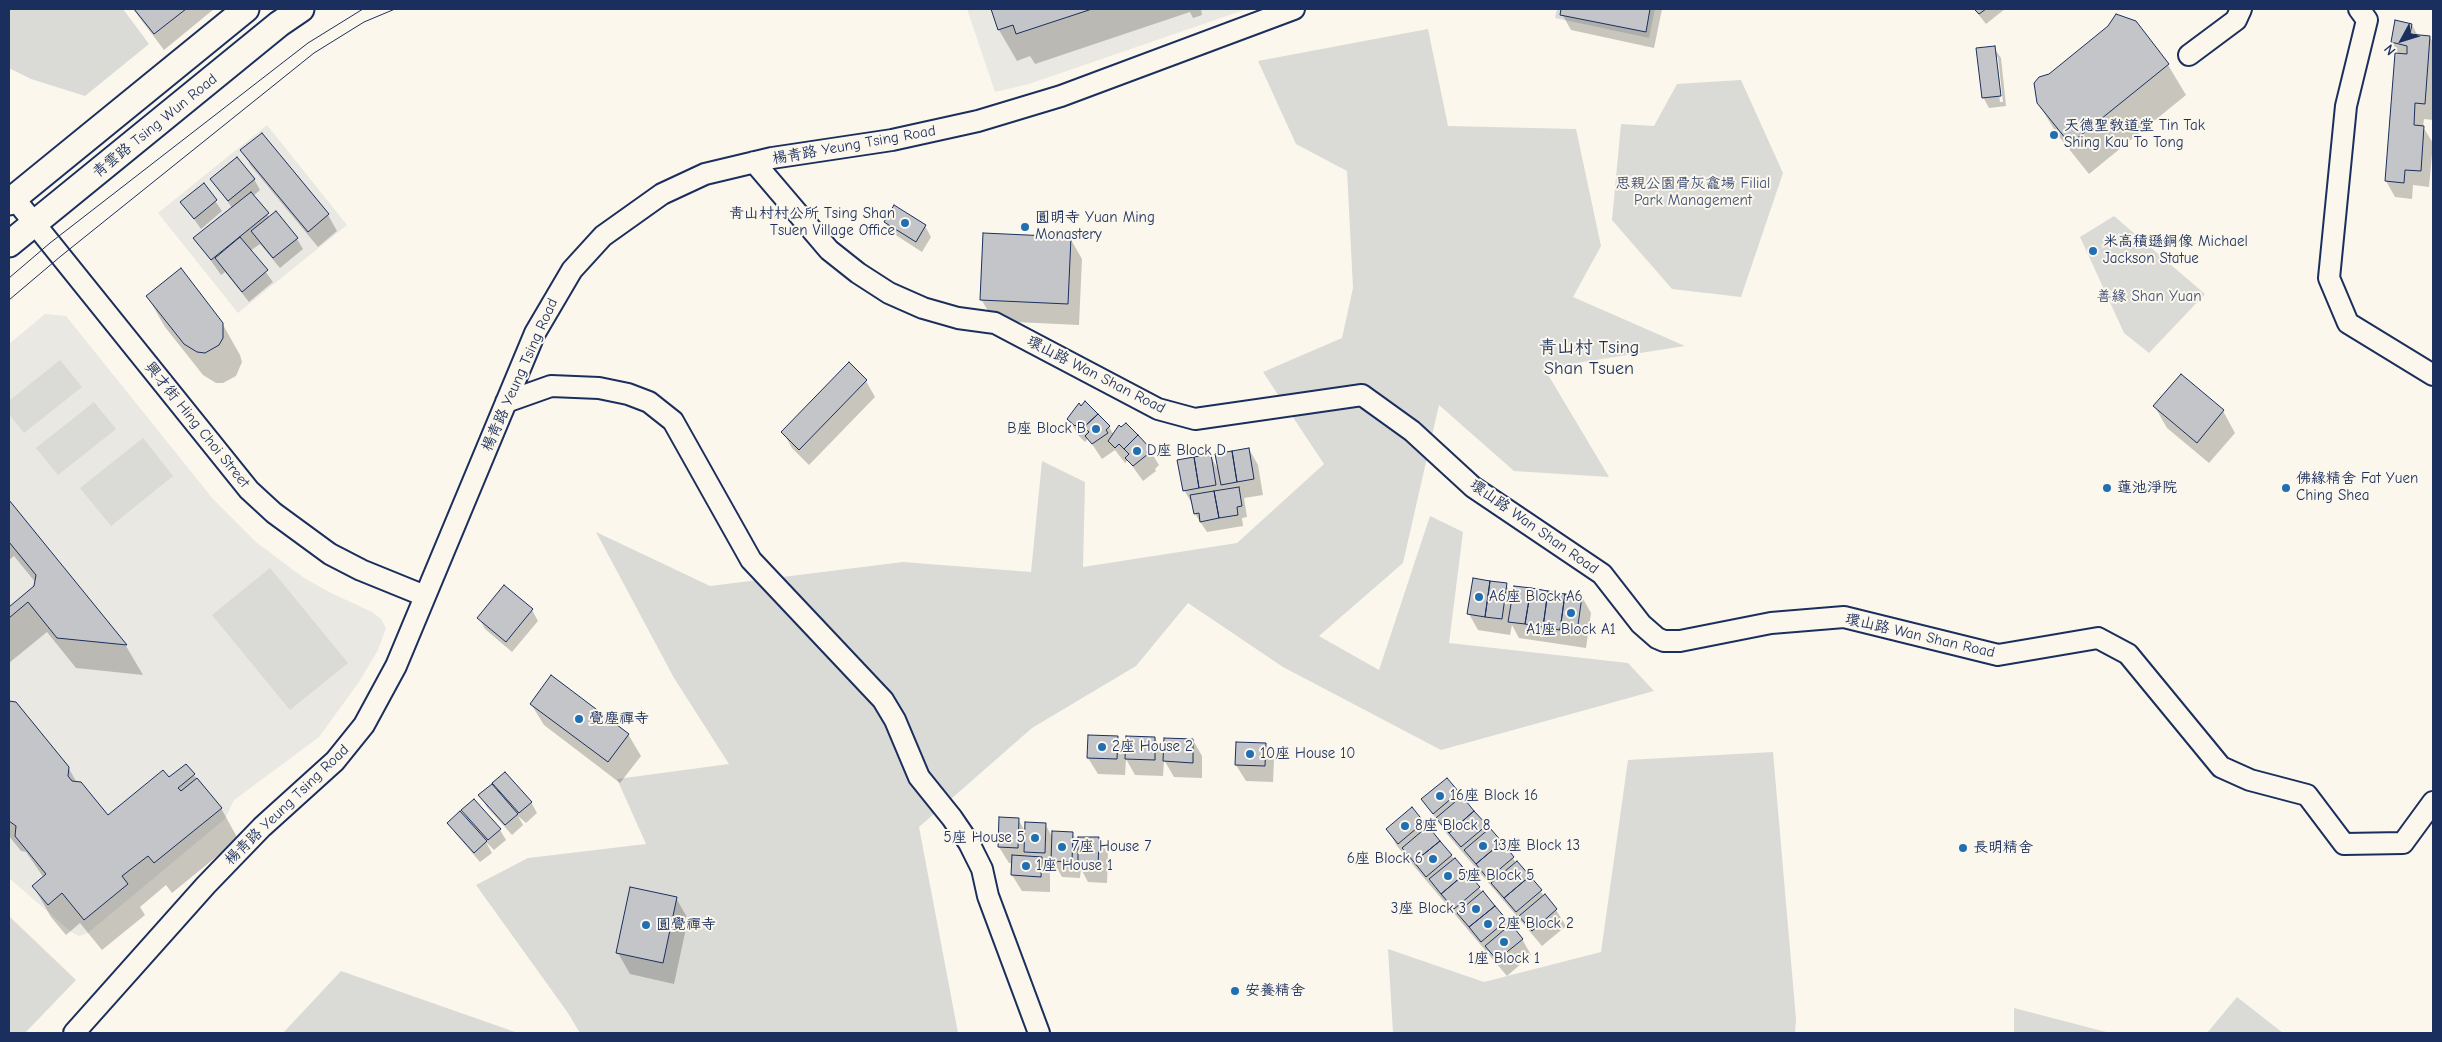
<!DOCTYPE html>
<html>
<head>
<meta charset="utf-8">
<style>
	body { margin:0 }
	#map { position:relative; width:2442px; height:1042px; overflow:hidden; background:#fbf7ec; font-family:"Comic Neue",sans-serif }
	canvas { display:block }
	.frame { position:absolute; inset:0; border:10px solid #1b2f5e; pointer-events:none }
	.north { position:absolute; left:2377px; top:15px; width:50px; height:50px; -webkit-text-stroke:4px #fbf7ec; paint-order:stroke; rotate:231deg; font-size:14px; font-weight:700; line-height:20px; text-align:center; color:#1b2f5e }
	.north::after { content:''; display:block; margin:auto; width:18px; height:22px; background:#1b2f5e; clip-path:polygon(50% 0,100% 100%,50% 72%,0 100%) }
</style>
</head>
<body>
<div id="map">
<canvas width="2442" height="1042"></canvas>
<div class="frame"></div>
<div class="north">N</div>
</div>
<script>
const context = document.querySelector('canvas').getContext('2d');
context.lineJoin = 'round';
function fillPath(path, color) { context.fillStyle = color; context.fill(path, 'evenodd'); }
const poly = rows => new Path2D(rows.map(r => 'M' + r).join(''));
function strokePath(path, color, width, dash) { context.strokeStyle = color; context.lineWidth = width; context.lineCap = dash ? 'butt' : 'round'; context.setLineDash(dash || []); context.stroke(path); }
function drawText(font, color, halo, rows, align = 'center') {
  context.font = font + ' "Comic Neue","LXGW WenKai TC",sans-serif'; context.lineWidth = 4; context.setLineDash([]); context.textBaseline = 'middle'; context.strokeStyle = halo; context.fillStyle = color; for (const [text, x, y, turn = 0] of rows) {
    context.save(); context.translate(x, y); context.rotate((+turn || 0) * Math.PI / 180); context.textAlign = isNaN(turn) ? turn : align; if (halo) context.strokeText(text, 0, 0); context.fillText(text, 0, 0); context.restore();
  }
}
fillPath(poly([
	[967,9,1247,9,1029,84,995,92],
	[267,125,347,225,238,313,158,213],
	[45,314,66,316,213,499,256,542,304,578,331,593,372,612,381,619,386,628,378,650,359,682,319,737,241,795,234,800,225,819,88,933,79,936,71,932,9,878,9,344]
]), '#eae8e2');
fillPath(poly([
	[9,9,123,9,149,44,85,96,31,79,9,68],
	[1557,9,1655,9,1649,38,1555,18],
	[1428,29,1448,126,1576,129,1601,246,1573,297,1685,346,1544,368,1609,477,1514,471,1439,405,1403,563,1319,636,1379,670,1430,516,1463,532,1449,643,1628,663,1654,691,1441,750,1283,667,1188,603,1136,666,1032,728,919,827,958,1033,580,1033,568,1013,476,885,528,858,646,844,617,779,729,764,674,678,596,532,710,586,903,562,1031,572,1042,461,1085,482,1083,567,1237,543,1324,464,1263,372,1342,338,1353,288,1347,171,1296,144,1258,61],
	[1741,80,1783,173,1741,297,1672,289,1612,220,1621,124,1654,126,1677,84],
	[2114,216,2205,294,2149,353,2124,333,2080,237],
	[60,360,82,387,24,433,9,414,9,401],
	[94,402,116,429,58,475,36,448],
	[143,438,173,476,111,526,80,488],
	[270,568,348,663,290,710,212,615],
	[1773,752,1796,1019,1795,1033,1393,1033,1388,949,1484,982,1601,952,1628,760],
	[9,916,76,980,25,1033,9,1033],
	[341,971,518,1033,283,1033],
	[2237,997,2283,1033,2207,1033],
	[2014,1008,2110,1033,2014,1033]
]), '#dadad7');
fillPath(poly([
	[133,9,214,9,164,50],
	[992,9,1201,9,1202,15,1193,18,1190,12,1035,64,1030,56,1017,61,999,30],
	[1563,9,1662,9,1654,48,1571,30,1562,14],
	[1974,9,2005,9,1986,24],
	[2120,15,2135,22,2168,65,2186,95,2089,174,2057,134,2038,103,2050,75,2109,27,2114,18],
	[2412,25,2418,36,2430,37,2433,43,2433,120,2424,119,2423,127,2433,143,2429,187,2413,185,2412,199,2395,197,2386,181,2399,55,2392,42],
	[1994,48,2001,58,2006,106,1989,108,1983,97],
	[1995,57,1998,57,2003,102,2000,102],
	[262,134,328,215,337,231,318,247,251,166,242,150],
	[212,179,254,179,260,190,253,196,270,218,297,239,303,249,280,268,260,244,250,251,273,282,249,302,225,272,221,275,195,238,232,208],
	[204,185,222,211,201,229,182,202],
	[885,222,925,226,931,237,922,252,891,232],
	[1070,238,1082,259,1079,325,994,321,981,299],
	[147,296,222,323,240,355,242,362,236,376,223,383,216,383,203,375,165,327],
	[866,381,875,397,809,465,792,448,783,432],
	[2155,407,2223,411,2235,433,2209,463,2167,428],
	[1069,419,1109,427,1114,435,1126,425,1149,449,1159,465,1155,469,1156,471,1143,481,1128,460,1125,463,1115,450,1102,459,1088,438,1085,442,1078,435],
	[1249,449,1258,465,1263,495,1244,498,1247,517,1242,518,1243,526,1207,532,1195,514,1194,507,1184,490,1210,455,1219,471],
	[9,502,126,646,143,675,76,668,47,632,9,663,9,608,36,586,36,583,14,556,9,560],
	[1506,585,1513,597,1582,597,1591,613,1586,648,1519,638,1512,625,1510,635,1478,630,1469,614],
	[505,587,532,610,538,621,512,652,485,629,479,618],
	[9,699,68,767,77,783,108,817,169,779,194,775,221,808,238,839,172,893,166,885,140,907,145,915,102,950,80,923,66,935,51,917,34,887,44,878,26,852,21,851,9,836],
	[531,704,628,734,641,756,620,783,544,725],
	[1117,737,1126,753,1155,738,1164,755,1193,740,1202,756,1202,778,1174,777,1164,760,1163,776,1135,775,1126,759,1125,775,1098,774,1088,758],
	[1265,744,1274,760,1273,782,1246,781,1236,765],
	[494,783,531,802,537,813,526,823,518,816,523,825,512,835,486,806,480,795,499,792],
	[1458,793,1556,910,1566,926,1542,946,1447,834,1422,799],
	[1412,809,1522,939,1531,955,1507,976,1397,846,1388,830],
	[463,811,500,830,506,840,494,850,486,842,492,853,480,862,455,833,449,823,468,820],
	[1018,819,1026,833,1045,824,1053,838,1072,833,1079,846,1098,838,1108,854,1107,883,1088,882,1081,869,1080,878,1062,877,1054,863,1053,869,1047,868,1050,874,1050,892,1022,891,1012,875,1013,863,1009,863,999,847],
	[676,898,688,919,674,984,630,974,618,953]
]), '#0003');
const building = poly([
	[134,9,186,9,154,34,134,9],
	[991,9,1092,9,1016,34,1013,25,998,30,991,9],
	[1561,9,1650,9,1646,32,1560,15,1561,9],
	[1974,9,1986,9,1979,14,1974,9],
	[2116,14,2136,21,2169,64,2070,144,2037,103,2034,83,2039,77,2049,74,2108,26,2116,14],
	[2395,20,2412,24,2410,34,2430,36,2425,104,2415,103,2414,125,2424,126,2421,171,2405,170,2404,183,2385,181,2395,53,2407,54,2407,46,2391,42,2395,20],
	[1995,46,2001,96,1982,98,1976,48,1995,46],
	[262,133,329,214,308,232,240,150,262,133],
	[237,157,255,179,228,201,210,179,237,157],
	[204,183,217,200,194,219,180,202,204,183],
	[251,192,269,213,211,260,193,238,251,192],
	[894,205,926,225,916,242,884,222,894,205],
	[276,211,298,238,273,258,251,231,276,211],
	[983,233,1071,237,1068,304,980,300,983,233],
	[240,237,268,270,242,292,215,258,240,237],
	[181,268,223,323,223,338,219,345,205,353,197,352,184,344,146,296,181,268],
	[849,362,867,380,799,450,781,432,849,362],
	[2181,374,2224,410,2197,443,2153,406,2181,374],
	[1085,401,1098,414,1084,427,1079,422,1075,426,1067,419,1079,403,1081,406,1085,401],
	[1098,414,1110,426,1106,430,1108,433,1092,444,1085,436,1089,432,1084,427,1098,414],
	[1126,423,1138,435,1124,449,1119,444,1115,448,1108,441,1119,425,1121,427,1126,423],
	[1138,435,1150,448,1146,452,1148,454,1133,466,1125,458,1129,454,1124,449,1138,435],
	[1249,448,1254,479,1237,482,1232,451,1249,448],
	[1232,451,1237,482,1221,485,1215,454,1232,451],
	[1211,454,1216,485,1199,488,1194,457,1211,454],
	[1194,457,1199,488,1183,491,1177,460,1194,457],
	[1239,487,1242,506,1237,507,1238,515,1219,518,1214,491,1239,487],
	[1214,491,1219,518,1200,522,1199,513,1194,514,1190,495,1214,491],
	[9,500,127,645,57,638,28,602,9,618,9,607,34,586,36,575,9,542,9,500],
	[1473,578,1490,581,1485,617,1467,614,1473,578],
	[1490,581,1507,583,1502,619,1485,617,1490,581],
	[504,585,533,609,506,642,477,618,504,585],
	[1514,586,1531,588,1525,624,1508,622,1514,586],
	[1531,588,1548,591,1543,627,1525,624,1531,588],
	[1548,591,1565,594,1560,630,1543,627,1548,591],
	[1565,594,1582,596,1577,632,1560,630,1565,594],
	[551,675,629,734,608,762,530,704,551,675],
	[9,701,16,702,69,767,68,776,72,781,81,782,108,815,163,770,169,777,186,764,195,774,178,788,181,791,197,778,222,808,154,863,148,856,122,876,128,884,84,920,62,893,48,905,32,886,46,874,15,836,16,826,9,821,9,701],
	[1088,735,1118,736,1117,759,1087,758,1088,735],
	[1126,736,1155,737,1155,760,1125,759,1126,736],
	[1164,738,1193,739,1193,763,1163,761,1164,738],
	[1236,742,1266,743,1265,766,1235,765,1236,742],
	[505,772,532,802,519,813,492,783,505,772],
	[1447,778,1459,792,1433,814,1421,799,1447,778],
	[492,784,518,814,505,825,478,795,492,784],
	[1462,796,1474,811,1449,833,1436,818,1462,796],
	[474,799,501,829,488,840,461,810,474,799],
	[1412,807,1424,822,1398,844,1386,829,1412,807],
	[460,811,487,841,474,853,447,823,460,811],
	[1474,811,1487,825,1461,847,1449,833,1474,811],
	[999,817,1019,818,1018,848,998,847,999,817],
	[1025,822,1046,823,1045,853,1024,852,1025,822],
	[1428,826,1440,841,1414,862,1402,848,1428,826],
	[1490,828,1502,842,1476,864,1464,850,1490,828],
	[1052,831,1073,832,1072,862,1051,861,1052,831],
	[1078,837,1099,837,1098,867,1078,866,1078,837],
	[1440,841,1452,855,1426,877,1414,862,1440,841],
	[1502,842,1514,857,1488,879,1476,864,1502,842],
	[1012,855,1042,857,1041,877,1011,875,1012,855],
	[1455,858,1467,872,1441,894,1429,879,1455,858],
	[1517,861,1530,876,1504,898,1491,883,1517,861],
	[1467,872,1480,887,1454,909,1441,894,1467,872],
	[1530,876,1542,890,1516,912,1504,898,1530,876],
	[630,887,677,897,663,963,616,953,630,887],
	[1483,891,1495,906,1469,927,1457,913,1483,891],
	[1545,894,1557,909,1532,931,1519,916,1545,894],
	[1495,906,1507,920,1481,942,1469,927,1495,906],
	[1511,924,1523,939,1497,960,1485,946,1511,924]
]);
fillPath(building, '#c3c5c9');
strokePath(building, '#1b2f5e', 1);
const minor = poly([
	[2359,9,2367,20,2346,106,2329,278,2348,323,2433,375],
	[2189,55,2236,20,2241,9],
	[754,162,829,250,858,273,889,293,923,308,958,318,995,323,1158,409,1195,419,1362,395,1412,431,1473,487,1602,574,1641,624,1657,638,1664,641,1680,641,1771,623,1844,617,1998,655,2098,638,2128,654,2221,767,2250,780,2307,795,2344,844,2403,843,2433,802],
	[14,198,249,490,274,513,330,554,361,570,425,596],
	[506,402,551,386,599,388,628,394,649,402,673,421,751,560,883,700,895,720,919,777,952,818,969,843,982,869,988,896,1039,1033],
	[74,1033,206,885,262,827,335,761,364,725,396,666,535,333,572,270,603,236,662,194,705,174,772,158,892,140,978,121,1061,96,1294,9]
]);
const major = poly([
	[9,202,246,9],
	[9,244,279,24,301,9]
]);
strokePath(minor, '#1b2f5e', 24);
strokePath(major, '#1b2f5e', 29);
strokePath(minor, '#fbf7ec', 20);
strokePath(major, '#fbf7ec', 25);
strokePath(poly([
	[9,278,50,243,308,43,363,9],
	[9,300,61,256,314,53,364,22,395,9]
]), '#1b2f5e', 1);
for (const [x, y, r, color] of [
	[2054,135,5,"#1f6fb2"],
	[905,223,5,"#1f6fb2"],
	[1025,227,5,"#1f6fb2"],
	[2093,251,5,"#1f6fb2"],
	[1096,429,5,"#1f6fb2"],
	[1137,451,5,"#1f6fb2"],
	[2107,488,5,"#1f6fb2"],
	[2286,488,5,"#1f6fb2"],
	[1479,597,5,"#1f6fb2"],
	[1571,613,5,"#1f6fb2"],
	[579,719,5,"#1f6fb2"],
	[1102,747,5,"#1f6fb2"],
	[1250,754,5,"#1f6fb2"],
	[1440,796,5,"#1f6fb2"],
	[1405,826,5,"#1f6fb2"],
	[1035,838,5,"#1f6fb2"],
	[1483,846,5,"#1f6fb2"],
	[1062,847,5,"#1f6fb2"],
	[1963,848,5,"#1f6fb2"],
	[1433,859,5,"#1f6fb2"],
	[1026,866,5,"#1f6fb2"],
	[1448,876,5,"#1f6fb2"],
	[1476,909,5,"#1f6fb2"],
	[1488,924,5,"#1f6fb2"],
	[646,925,5,"#1f6fb2"],
	[1504,942,5,"#1f6fb2"],
	[1235,991,5,"#1f6fb2"]
]) { const dot = new Path2D(); dot.arc(x, y, r, 0, 2 * Math.PI); context.fillStyle = color; context.fill(dot); strokePath(dot, '#fbf7ec', 2); }
drawText('15px', '#1b2f5e', '#fbf7ec', [
	["青雲路 Tsing Wun Road",155,126,-39],
	["楊青路 Yeung Tsing Road",854,145,-10],
	["楊青路 Yeung Tsing Road",520,375,-66],
	["環山路 Wan Shan Road",1096,375,27],
	["興才街 Hing Choi Street",197,425,51],
	["環山路 Wan Shan Road",1534,527,35],
	["環山路 Wan Shan Road",1920,636,13],
	["楊青路 Yeung Tsing Road",287,805,-44]
]);
drawText('15px', '#1b2f5e', '#fbf7ec', [
	["天德聖教道堂 Tin Tak",2064,126],
	["Shing Kau To Tong",2064,143],
	["青山村村公所 Tsing Shan",895,214,"right"],
	["Tsuen Village Office",895,231,"right"],
	["圓明寺 Yuan Ming",1035,218],
	["Monastery",1035,235],
	["米高積遜銅像 Michael",2103,242],
	["Jackson Statue",2103,259],
	["B座 Block B",1086,429,"right"],
	["D座 Block D",1147,451],
	["佛緣精舍 Fat Yuen",2296,479],
	["Ching Shea",2296,496],
	["蓮池淨院",2117,488],
	["A6座 Block A6",1489,597],
	["A1座 Block A1",1571,630,"center"],
	["覺塵禪寺",589,719],
	["2座 House 2",1112,747],
	["10座 House 10",1260,754],
	["16座 Block 16",1450,796],
	["8座 Block 8",1415,826],
	["5座 House 5",1025,838,"right"],
	["13座 Block 13",1493,846],
	["7座 House 7",1072,847],
	["長明精舍",1973,848],
	["6座 Block 6",1423,859,"right"],
	["1座 House 1",1036,866],
	["5座 Block 5",1458,876],
	["3座 Block 3",1466,909,"right"],
	["2座 Block 2",1498,924],
	["圓覺禪寺",656,925],
	["1座 Block 1",1504,959,"center"],
	["安養精舍",1245,991]
], 'left');
drawText('15px', '#415176', '#fbf7ec', [
	["思親公園骨灰龕場 Filial",1693,184],
	["Park Management",1693,201],
	["善緣 Shan Yuan",2149,297]
]);
drawText('18px', '#1b2f5e', '#fbf7ec', [
	["青山村 Tsing",1589,348],
	["Shan Tsuen",1589,369]
]);
</script>
</body>
</html>
